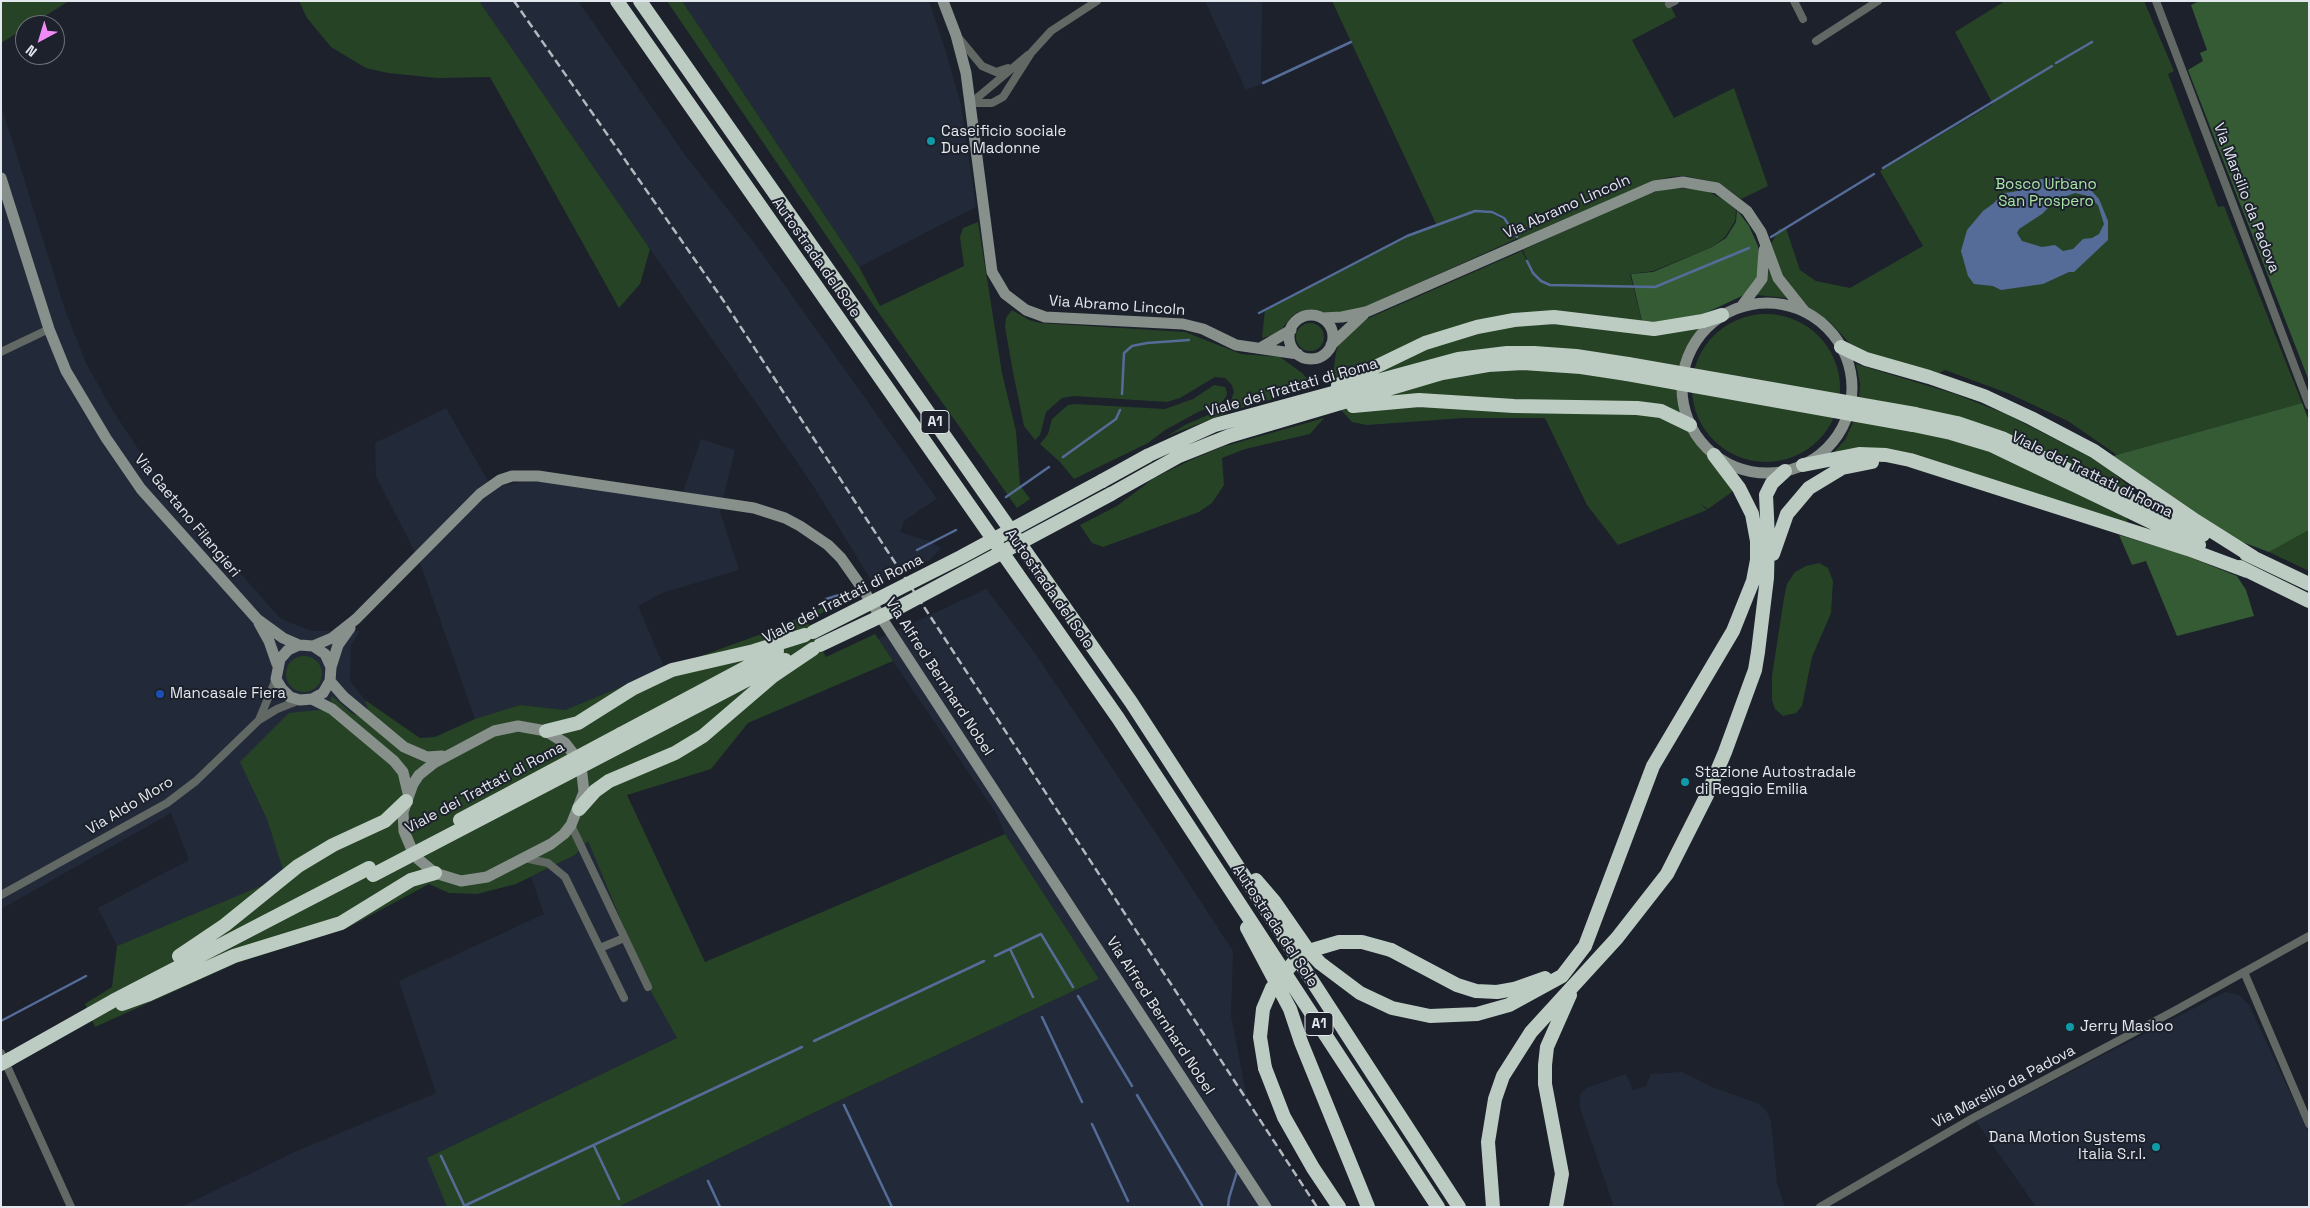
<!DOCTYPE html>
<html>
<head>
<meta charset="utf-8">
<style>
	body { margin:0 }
	#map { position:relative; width:2310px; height:1208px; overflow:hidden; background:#1c212b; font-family:"Space Grotesk",sans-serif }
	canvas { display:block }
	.frame { position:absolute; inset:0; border:2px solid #e3e7ee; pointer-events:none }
	.north { position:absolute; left:15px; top:15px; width:50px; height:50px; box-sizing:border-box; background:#1c212b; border:1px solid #6c7079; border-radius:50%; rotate:219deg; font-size:14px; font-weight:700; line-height:20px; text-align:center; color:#e3e7ee }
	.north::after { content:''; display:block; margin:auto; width:18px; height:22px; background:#f08bf5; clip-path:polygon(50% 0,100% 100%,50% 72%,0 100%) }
</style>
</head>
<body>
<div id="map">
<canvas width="2310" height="1208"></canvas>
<div class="frame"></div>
<div class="north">N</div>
</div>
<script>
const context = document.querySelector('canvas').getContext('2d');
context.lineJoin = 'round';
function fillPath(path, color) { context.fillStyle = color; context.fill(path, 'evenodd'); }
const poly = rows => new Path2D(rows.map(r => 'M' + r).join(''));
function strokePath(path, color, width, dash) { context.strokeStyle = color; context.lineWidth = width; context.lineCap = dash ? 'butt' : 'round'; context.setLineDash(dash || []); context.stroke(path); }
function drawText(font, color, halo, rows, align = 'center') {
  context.font = font + ' "Space Grotesk",sans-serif'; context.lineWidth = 4; context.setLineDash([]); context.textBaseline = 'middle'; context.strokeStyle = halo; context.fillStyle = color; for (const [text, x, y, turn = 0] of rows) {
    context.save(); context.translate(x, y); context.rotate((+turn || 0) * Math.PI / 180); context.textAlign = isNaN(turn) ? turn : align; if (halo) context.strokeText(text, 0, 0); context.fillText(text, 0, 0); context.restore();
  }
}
fillPath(poly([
	[479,1,578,1,685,155,759,249,937,499,905,520,900,532,929,541,941,548,929,561,874,585,812,484],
	[682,1,929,1,946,52,961,105,976,207,859,267],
	[1205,1,1262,1,1261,84,1246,90],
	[1,105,65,310,86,363,111,408,141,453,176,501,281,619,312,631,360,631,351,645,350,681,365,700,373,723,351,712,319,710,267,819,286,876,117,946,98,908,189,860,171,813,1,909],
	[446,408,492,488,522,482,559,481,644,493,683,492,701,439,735,450,720,512,739,570,662,593,638,606,665,669,565,710,520,705,475,719,419,560,376,476,375,443],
	[986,589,1030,646,1152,827,1233,951,1231,1015,1246,1094,1315,1207,622,1207,621,1205,834,1103,1099,979,1005,834,996,813,878,639],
	[588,841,649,988,677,1038,428,1158,447,1207,181,1207,299,1150,436,1093,399,981,544,914,531,877,575,855],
	[2225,992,2239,995,2249,1005,2309,1133,2309,1207,2036,1207,1976,1121],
	[1682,1072,1712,1087,1757,1103,1766,1110,1771,1121,1777,1183,1785,1207,1614,1207,1580,1108,1580,1095,1586,1088,1626,1074,1633,1090,1646,1086,1651,1074]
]), '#222a39');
fillPath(poly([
	[1,1,69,1,31,25,25,25,25,28,1,43],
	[299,1,479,1,650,249,640,284,619,308,490,77,437,78,388,73,366,68,331,47,307,18],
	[667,1,682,1,859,267,880,306,964,266,960,237,963,228,978,222,1002,373,1016,431,1020,485,1030,499,1017,508,876,309],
	[1332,1,1668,1,1676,17,1632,40,1674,118,1734,88,1768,186,1741,199,1729,190,1711,181,1685,176,1670,177,1658,180,1519,240,1513,228,1504,217,1486,210,1474,211,1456,219,1474,212,1492,213,1508,223,1516,239,1363,308,1346,313,1323,313,1308,310,1298,312,1292,316,1281,330,1274,335,1262,338,1265,310,1407,237,1437,226],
	[2005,1,2144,1,2174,71,2168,74,2218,207,2224,206,2302,403,2117,455,2068,421,2010,394,1945,370,1938,374,1881,359,1851,345,1830,322,1807,307,1786,285,1771,244,1779,229,1786,228,1800,270,1816,281,1850,288,1923,246,1880,171,1993,104,1955,32],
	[1673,188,1702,189,1723,199,1736,210,1735,221,1725,237,1712,247,1653,271,1630,274,1642,322,1704,325,1689,346,1682,363,1679,381,1681,409,1692,435,1736,489,1708,509,1700,504,1707,510,1618,545,1587,505,1545,418,1464,418,1367,425,1352,422,1341,410,1332,382,1336,352,1338,346,1352,328,1369,318,1522,251,1533,273,1523,250,1640,197,1661,190],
	[1767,266,1773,280,1787,298,1756,295],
	[1012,310,1029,320,1040,323,1185,332,1241,354,1280,357,1302,373,1315,387,1238,409,1167,436,1185,425,1224,408,1230,403,1234,392,1232,385,1225,378,1215,377,1180,398,1167,402,1074,396,1062,398,1046,412,1040,435,1035,440,1024,426,1013,372,1005,327,1006,318],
	'1692 388a74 74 0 1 1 148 0a74 74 0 1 1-148 0Z',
	'1296 337a14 14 0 1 1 28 0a14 14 0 1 1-28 0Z',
	[1856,364,1955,394,2006,414,2088,456,2109,469,2134,491,2126,492,1998,432,1961,421,1903,407,1902,418,1904,430,1946,438,1987,450,2013,460,2083,494,2126,517,2128,521,2125,523,2114,521,1912,456,1859,448,1833,453,1845,440,1855,418,1859,399,1860,384],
	[1214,385,1225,387,1227,392,1226,397,1221,403,1198,412,1165,430,1148,443,1074,479,1060,462,1040,444,1048,434,1052,419,1068,405,1075,404,1165,409,1193,399],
	[1324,418,1310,434,1245,449,1222,458,1224,485,1212,503,1199,512,1103,547,1092,543,1080,525,1117,506,1154,478,1193,459,1222,447],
	[2309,530,2309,571,2269,552],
	[1819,563,1828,568,1833,581,1831,613,1812,657,1802,706,1796,713,1783,716,1775,709,1772,700,1772,676,1784,598,1787,584,1795,572,1806,566],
	[874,585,807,621,826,657,875,634,893,661,748,723,711,769,627,795,705,962,1005,834,1099,979,834,1103,622,1205,622,1207,447,1207,427,1158,677,1038,649,988,588,841,575,855,516,884,477,894,449,893,429,884,347,928,237,963,95,1027,85,1004,112,987,117,946,285,876,267,819,240,762,289,713,319,710,343,711,330,701,332,696,350,712,372,723,365,700,420,738,435,737,475,719,520,705,565,710,665,669,764,633],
	'286 674a18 18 0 1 1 36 0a18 18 0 1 1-36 0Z'
]), '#274326');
fillPath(poly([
	[2199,1,2309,1,2309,381,2188,70,2203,61,2200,53,2207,50,2191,5],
	[1737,210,1749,226,1758,246,1759,264,1757,278,1749,290,1742,296,1699,316,1667,323,1642,321,1631,274,1653,272,1712,247,1726,238,1736,222],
	[2302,403,2309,421,2309,530,2269,552,2234,539,2113,456],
	[2119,535,2182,554,2237,576,2246,590,2254,616,2177,636,2146,561,2132,565]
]), '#355b34');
fillPath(poly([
	[2055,177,2069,179,2091,190,2099,199,2108,221,2108,240,2074,272,2069,272,2043,284,2001,290,1993,286,1974,284,1968,276,1961,251,1967,230,1983,211,1994,203,2003,193,2013,192,2020,190,2024,185,2041,179,2048,180],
	[2075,193,2088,196,2098,205,2104,224,2099,234,2092,238,2083,239,2073,249,2063,251,2055,245,2042,247,2022,241,2017,233,2019,229,2042,214,2056,200]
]), '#556b98');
strokePath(poly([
	[2056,63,2092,42],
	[1263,83,1351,42],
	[1883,168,2052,66],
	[1771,237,1874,174],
	[1527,261,1533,273,1541,281,1550,285,1655,287,1749,248],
	[1259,313,1407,236,1475,211,1492,212,1504,218,1517,237],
	[1122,394,1124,353,1132,346,1147,343,1189,340],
	[1063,457,1116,419,1120,410],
	[1006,497,1049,467],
	[917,550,956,530],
	[826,599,849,592],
	[1010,949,1033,997],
	[995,956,1041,934,1073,987],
	[1078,996,1132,1086],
	[1042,1017,1082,1102],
	[1,1021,86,976],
	[814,1041,984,961],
	[1137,1095,1203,1207],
	[844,1105,892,1207],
	[1092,1124,1128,1201],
	[594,1146,619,1199],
	[441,1156,464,1205],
	[708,1181,720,1207],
	[464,1206,802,1047],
	[1228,1207,1229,1198,1237,1172]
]), '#556b98', 2.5);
strokePath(poly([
	[1794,1,1803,19],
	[2156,1,2309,405],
	[1669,4,1675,1],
	[958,37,982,66,996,72,1008,68],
	[1816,41,1878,1],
	[971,103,992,103,1003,97,1031,53,1051,31,1097,1],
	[971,103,1028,55],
	[1,352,49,329],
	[259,720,276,679],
	[571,825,648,987],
	[524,858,548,863,565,877,624,998],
	[1,895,167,803,196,781,259,720,277,709,300,700],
	[600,948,624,938],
	[2244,972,2309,1124],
	[1,1053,71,1207],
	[1820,1207,1973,1118,2174,1011,2309,936]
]), '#626864', 8);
strokePath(poly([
	[943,1,956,35,966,73,992,272,1005,294,1026,310,1045,317,1183,324,1203,329,1236,345,1298,354],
	[1,178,49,329,66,371,106,438,141,489,257,619,283,638,299,645,313,646,325,654,331,667,330,681,323,693,312,699,300,700,290,697,282,689,276,679,280,659,288,650,299,645],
	'1682 388a85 85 0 1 1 170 0a85 85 0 1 1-170 0Z',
	[1741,307,1762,279,1764,250],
	'1289 337a22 22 0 1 1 44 0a22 22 0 1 1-44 0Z',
	[1322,318,1342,317,1366,312,1654,186,1683,182,1717,188,1747,211,1761,232,1778,278,1805,312],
	[1331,345,1364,314],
	[1262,347,1291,330],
	[259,623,269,641,277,664],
	[313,646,332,638,356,619,480,494,500,480,512,476,538,476,754,508,785,518,800,526,828,545,841,558,860,585,1266,1207],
	[331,667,338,645,350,628],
	[330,681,344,697,404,747,427,757,442,756],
	[312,699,332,709,394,761,403,772,408,793],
	[518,726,546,731,565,743,572,752,582,774,584,792,571,825,564,834,551,844,487,877,461,881,435,873,418,859,412,850,404,831,403,812,413,784,419,775,434,763,494,731,518,726]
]), '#87908b', 11);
strokePath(poly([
	[617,1,1118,718,1438,1207],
	[640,1,1131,702,1459,1207],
	[1841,347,1866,359,1929,377,1984,396,2031,418,2094,451,2196,521,2253,557],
	[1338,385,1425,343,1477,327,1514,320,1554,317,1654,329,1703,321,1722,315],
	[1353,406,1419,400,1514,406,1637,408,1661,411,1690,425],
	[1915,414,1957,423,2004,439,2203,535],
	[1913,425,1951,433,1991,445,2199,545],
	[1803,465,1859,454,1886,455,1910,460,2188,549,2247,571],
	[1102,481,1149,455,1215,425,1458,359,1507,353,1534,353,1576,356,1628,364],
	[1111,494,1179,456,1229,436,1442,373,1488,365,1523,363,1581,367,1627,374],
	[1773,554,1787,514,1809,488,1842,468,1872,462],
	[2246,554,2309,584],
	[2240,567,2309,601],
	[546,731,578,723,632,689,672,670,754,651,805,635],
	[621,734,777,651],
	[626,743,785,660],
	[579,809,595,791,609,781,675,753,703,736,773,676,813,649],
	[1256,880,1274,901,1308,950,1320,963,1360,993,1392,1008,1430,1016,1477,1014,1509,1005,1562,976,1585,946,1653,766,1733,631,1753,581,1757,560,1757,541,1752,514,1739,488,1714,455],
	[1247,928,1290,1009,1301,1042,1368,1207],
	[1391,950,1457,985,1476,991,1497,992,1514,989,1545,978],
	[179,956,225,925,298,866,333,845,385,821,406,801],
	[122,1004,147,995,234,956,341,923,411,880,435,873],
	[10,1059,113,1001,369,868],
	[1265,1068,1284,1117,1313,1168,1339,1207],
	[1493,1207,1488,1142,1495,1099,1503,1076,1531,1032,1617,938,1667,874,1707,795,1725,752,1755,670,1758,652,1767,578,1768,538,1766,495,1772,483,1785,471],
	[1556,1207,1562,1174,1545,1084,1545,1065,1547,1047,1570,995]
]), '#bdccc3', 14);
strokePath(poly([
	[514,1,723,300,1317,1207]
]), '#b3b8bf', 2.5, [8, 4]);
strokePath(poly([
	[1628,364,1915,414],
	[1627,374,1913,425],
	[813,632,961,557,1102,481],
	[820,645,896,609,1111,494],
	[460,820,621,734],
	[373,875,626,743],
	[1,1064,10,1059],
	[1265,1068,1260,1037,1263,1009,1272,988,1293,963,1312,950,1339,942,1362,942,1391,950]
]), '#bdccc3', 14);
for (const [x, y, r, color] of [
	[931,141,5,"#0f9aa8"],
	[160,694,5,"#1a4fb4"],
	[1685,782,5,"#0f9aa8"],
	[2070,1027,5,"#0f9aa8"],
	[2156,1147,5,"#0f9aa8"]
]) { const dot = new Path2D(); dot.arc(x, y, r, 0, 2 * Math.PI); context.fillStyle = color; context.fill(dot); strokePath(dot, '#1c212b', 2); }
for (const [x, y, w] of [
	[935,422,28],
	[1319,1024,28]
]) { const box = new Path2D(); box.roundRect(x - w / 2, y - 11.5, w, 23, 4); context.fillStyle = '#1c212b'; context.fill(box); strokePath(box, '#e3e7ee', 1); }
drawText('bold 14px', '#e3e7ee', null, [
	["A1",935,422],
	["A1",1319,1024]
]);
drawText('15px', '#e3e7ee', '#1c212b', [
	["Caseificio sociale",941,132],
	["Due Madonne",941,149],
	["Mancasale Fiera",170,694],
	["Stazione Autostradale",1695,773],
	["di Reggio Emilia",1695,790],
	["Jerry Masloo",2080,1027],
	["Dana Motion Systems",2146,1138,"right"],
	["Italia S.r.l.",2146,1155,"right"]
], 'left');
drawText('15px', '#a9e6a7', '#1c212b', [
	["Bosco Urbano",2046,185],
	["San Prospero",2046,202]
]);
drawText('15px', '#e3e7ee', '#1c212b', [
	["Via Marsilio da Padova",2246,198,69],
	["Via Abramo Lincoln",1567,207,-24],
	["Autostrada del Sole",816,258,55],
	["Via Abramo Lincoln",1117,306,4],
	["Viale dei Trattati di Roma",1292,388,-16],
	["Viale dei Trattati di Roma",2092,475,26],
	["Via Gaetano Filangieri",187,516,50],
	["Autostrada del Sole",1049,589,55],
	["Viale dei Trattati di Roma",843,599,-27],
	["Via Alfred Bernhard Nobel",939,677,57],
	["Viale dei Trattati di Roma",485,788,-28],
	["Via Aldo Moro",130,806,-31],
	["Autostrada del Sole",1275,926,57],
	["Via Alfred Bernhard Nobel",1160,1016,57],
	["Via Marsilio da Padova",2004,1087,-28]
]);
</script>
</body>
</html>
